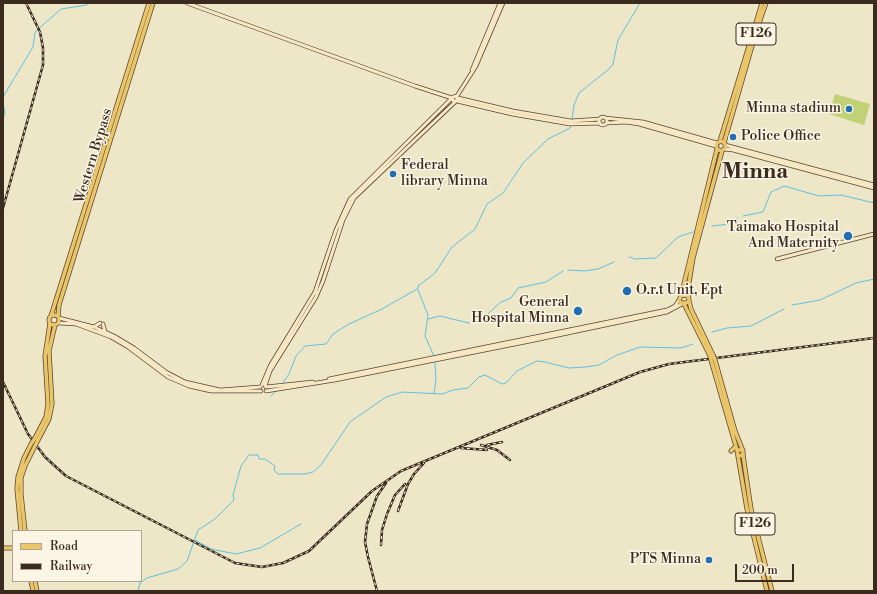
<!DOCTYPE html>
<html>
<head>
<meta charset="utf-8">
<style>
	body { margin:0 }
	#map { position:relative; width:877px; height:594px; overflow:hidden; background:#ede6c7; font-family:"Libre Bodoni",serif }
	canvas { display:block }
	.frame { position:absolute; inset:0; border:4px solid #3b2a1e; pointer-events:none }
	.legend { position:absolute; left:12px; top:530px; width:130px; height:52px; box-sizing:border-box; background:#fcf5e5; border:1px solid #afa495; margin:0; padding:5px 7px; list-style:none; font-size:12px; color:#3b2a1e }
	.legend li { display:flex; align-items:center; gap:8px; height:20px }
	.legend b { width:20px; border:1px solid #afa495 }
	.scale { position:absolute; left:735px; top:564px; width:59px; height:18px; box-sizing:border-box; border:2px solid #3b2a1e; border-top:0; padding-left:5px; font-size:12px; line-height:14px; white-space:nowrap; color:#3b2a1e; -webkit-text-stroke:3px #fcf5e5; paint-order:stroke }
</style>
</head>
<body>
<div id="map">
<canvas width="877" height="594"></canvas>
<div class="frame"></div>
<ul class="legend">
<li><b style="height:5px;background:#ebc669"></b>Road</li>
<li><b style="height:5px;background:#3b2a1e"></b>Railway</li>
</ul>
<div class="scale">200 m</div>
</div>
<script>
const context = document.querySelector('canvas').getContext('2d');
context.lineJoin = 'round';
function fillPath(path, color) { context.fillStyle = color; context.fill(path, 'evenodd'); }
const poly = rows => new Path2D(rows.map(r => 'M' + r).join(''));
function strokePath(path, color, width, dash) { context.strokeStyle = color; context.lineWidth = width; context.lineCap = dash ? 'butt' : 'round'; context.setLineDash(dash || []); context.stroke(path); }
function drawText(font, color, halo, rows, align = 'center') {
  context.font = font + ' "Libre Bodoni",serif'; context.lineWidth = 3; context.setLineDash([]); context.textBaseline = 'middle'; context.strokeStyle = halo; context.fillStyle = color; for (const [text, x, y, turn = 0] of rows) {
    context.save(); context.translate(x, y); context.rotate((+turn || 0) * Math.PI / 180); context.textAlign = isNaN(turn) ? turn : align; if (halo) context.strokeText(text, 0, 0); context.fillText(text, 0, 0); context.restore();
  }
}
fillPath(poly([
	[835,94,870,104,864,125,829,114]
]), '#c0d275');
strokePath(poly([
	[3,97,33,47,35,32,61,9,87,5,87,3],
	[3,103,5,113,3,119],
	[572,119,574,105,579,93,609,69,613,64,618,40,640,3],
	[743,216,763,212,771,192,784,186,819,196,841,195,874,203],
	[712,226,730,224,738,218],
	[629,257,635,259,656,258,678,237,693,232],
	[568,270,584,271,598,269,614,262],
	[792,305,820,300,856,283,874,279],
	[428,319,440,316,469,323,480,321,501,302,511,298,518,288,546,282,563,271],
	[712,332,727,328,751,326,784,309],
	[434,356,425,336,428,315,418,290,418,286,435,273,452,247,475,229,487,204,503,193,523,163,548,139,570,128,571,124],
	[282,384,289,374,296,356,305,346,326,344,333,334,349,324,382,309,417,289],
	[434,394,436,379,435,363],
	[271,396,276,391],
	[195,540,211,549,236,554,260,548,301,524],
	[138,591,140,583,147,578,178,569,187,561,198,530,215,519,234,500,233,495,241,466,249,455,258,455,259,459,265,459,275,466,274,470,278,474,305,474,313,472,321,465,350,422,386,397,402,392,442,394,453,390,468,388,479,377,485,375,502,384,506,383,517,371,537,361,545,362,569,368,585,367,599,365,617,355,640,347,681,348,693,344]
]), '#60c0df', 1);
const secondary = poly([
	[187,3,415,86,452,98,455,96,458,99,454,102,452,98],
	[472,70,500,3],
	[457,96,476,66,503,3],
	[458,98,513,111,571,121,600,119],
	[457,101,512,114,570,124,600,123],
	'599 121a4 4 0 1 1 8 0a4 4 0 1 1-8 0Z',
	[605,118,643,122,717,143],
	[607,123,626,122,639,124,716,146],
	[725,145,874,185],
	[724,149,733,150,874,188],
	[777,259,874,234],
	[59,318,94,327,114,336,134,348,166,372,185,382,220,390,260,387],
	[59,323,76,324,111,337,128,347,168,377,189,386,211,391,261,391],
	[103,324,105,332],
	[94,327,100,323],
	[329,379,667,310,675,306,679,300],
	[262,385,270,366,315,292,336,230,350,199,451,99],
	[265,386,270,371,316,297,323,281,343,220,354,198,455,102],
	[266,387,313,382],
	[266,391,335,380,530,341,667,312,682,304]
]);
const primary = poly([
	[720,141,762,3],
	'716.5 146a4.5 4.5 0 1 1 9 0a4.5 4.5 0 1 1-9 0Z',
	[724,143,756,32,766,3],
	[681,296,717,149],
	[688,296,685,295,681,296,679,300,681,303,686,303,689,301,688,289,693,258,722,151],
	[689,301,691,309,713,355],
	[684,304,710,356],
	'49 320a5 5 0 1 1 10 0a5 5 0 1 1-10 0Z',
	[51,316,149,3],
	[58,317,59,305,153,3],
	[711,360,737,450],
	[715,360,735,431,743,451,743,455,738,456,737,450,742,450],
	[35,438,46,417,48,404,45,356,50,323],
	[38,440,49,419,52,404,49,351,55,325],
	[731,451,736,446],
	[743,455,751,509,772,591],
	[738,456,747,509,767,591],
	[21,531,17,489,18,477,24,458,31,444],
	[25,531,21,494,21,478,25,466,35,446],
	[3,548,13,548],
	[31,581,33,591],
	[35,581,37,591]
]);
strokePath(secondary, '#564637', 4.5);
strokePath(primary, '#564637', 5);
strokePath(secondary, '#f7e8c3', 3);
strokePath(primary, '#ebc669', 3.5);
const rail = poly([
	[3,208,43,65,43,48,40,32,26,3],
	[3,382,28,434,45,457,66,476,235,563,262,567,283,563,309,551,372,491,401,471,640,372,669,364,874,338],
	[481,445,497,450,510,460],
	[487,445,502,442],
	[461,448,487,450],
	[398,511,408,484,414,474,424,463],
	[381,545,382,530,387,514,395,495,405,484],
	[377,591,368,557,365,542,367,524,377,496,386,483]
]);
strokePath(rail, '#3b2a1e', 2.5);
strokePath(rail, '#fcf5e5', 1, [3]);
const primaryBridge = poly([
	[713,355,715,360],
	[710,356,711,360],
	[31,444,35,438],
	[35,446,38,440]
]);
strokePath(primaryBridge, '#564637', 5, []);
strokePath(primaryBridge, '#ebc669', 3.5);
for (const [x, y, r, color] of [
	[849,109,4,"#1f6fb2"],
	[733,137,4,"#1f6fb2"],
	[393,174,4,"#1f6fb2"],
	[848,236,5,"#1f6fb2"],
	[627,291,5,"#1f6fb2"],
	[578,311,5,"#1f6fb2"],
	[709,560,4,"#1f6fb2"]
]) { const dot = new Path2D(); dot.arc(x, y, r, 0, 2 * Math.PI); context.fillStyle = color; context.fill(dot); strokePath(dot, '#fcf5e5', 1.5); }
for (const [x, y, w] of [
	[756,34,40],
	[755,524,40]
]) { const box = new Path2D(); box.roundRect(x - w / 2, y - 11, w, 22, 3); context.fillStyle = '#fcf5e5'; context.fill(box); strokePath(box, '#3b2a1e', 1); }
drawText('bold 13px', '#3b2a1e', null, [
	["F126",756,34],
	["F126",755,524]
]);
drawText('14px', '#3b2a1e', '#fcf5e5', [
	["Minna stadium",841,109],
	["Police Office",741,137,"left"],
	["Federal",401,166,"left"],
	["library Minna",401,182,"left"],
	["Taimako Hospital",839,228],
	["And Maternity",839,244],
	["O.r.t Unit, Ept",636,291,"left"],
	["General",569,303],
	["Hospital Minna",569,319],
	["PTS Minna",701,560]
], 'right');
drawText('14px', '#3b2a1e', '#fcf5e5', [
	["Western Bypass",94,156,-73]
]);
drawText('bold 22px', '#3b2a1e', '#fcf5e5', [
	["Minna",755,173]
]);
</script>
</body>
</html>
